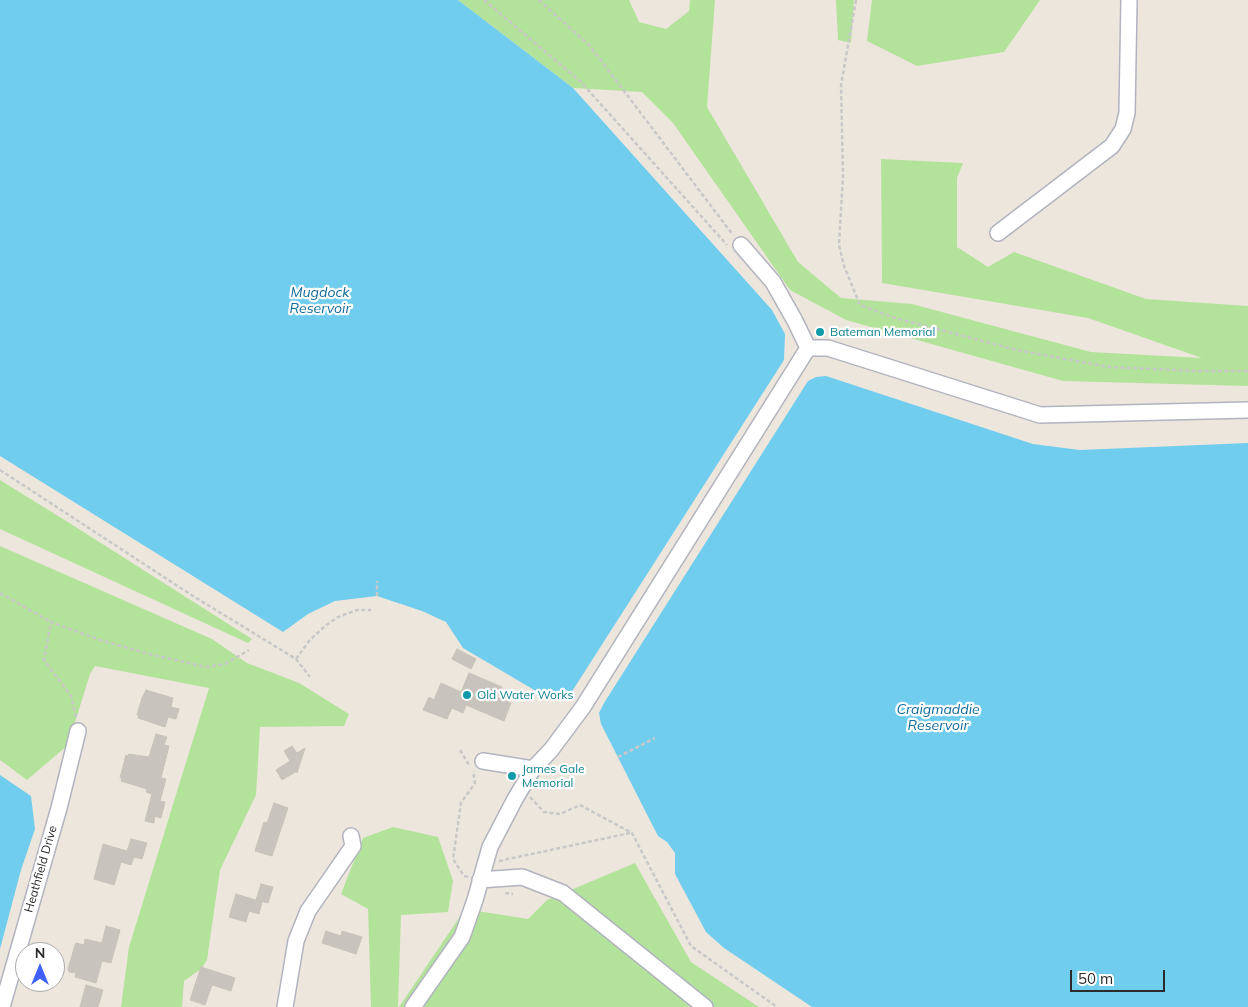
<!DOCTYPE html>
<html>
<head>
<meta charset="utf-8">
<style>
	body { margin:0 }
	#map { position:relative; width:1248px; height:1007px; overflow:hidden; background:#ede6dd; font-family:Mulish,sans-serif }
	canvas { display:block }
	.north { position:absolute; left:15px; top:942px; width:50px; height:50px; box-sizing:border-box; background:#fff; border:1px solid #aaa; border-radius:50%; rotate:0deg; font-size:14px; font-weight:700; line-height:20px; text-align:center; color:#2b2b2b }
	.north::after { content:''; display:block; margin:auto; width:18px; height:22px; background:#3e60f9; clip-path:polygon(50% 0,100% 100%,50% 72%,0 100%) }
	.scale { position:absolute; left:1070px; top:970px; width:95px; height:22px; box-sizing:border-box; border:2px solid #2b2b2b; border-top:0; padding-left:6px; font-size:15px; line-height:18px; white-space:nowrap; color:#2b2b2b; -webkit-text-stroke:4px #fff; paint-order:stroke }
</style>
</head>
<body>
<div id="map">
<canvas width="1248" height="1007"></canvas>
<div class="north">N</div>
<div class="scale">50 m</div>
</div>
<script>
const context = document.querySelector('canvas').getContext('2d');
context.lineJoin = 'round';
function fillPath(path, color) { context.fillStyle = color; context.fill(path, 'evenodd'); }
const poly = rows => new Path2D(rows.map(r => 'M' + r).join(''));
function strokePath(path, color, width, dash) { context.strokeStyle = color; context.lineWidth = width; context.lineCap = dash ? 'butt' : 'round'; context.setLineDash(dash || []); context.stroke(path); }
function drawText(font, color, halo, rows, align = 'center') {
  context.font = font + ' Mulish,sans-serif'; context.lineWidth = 4.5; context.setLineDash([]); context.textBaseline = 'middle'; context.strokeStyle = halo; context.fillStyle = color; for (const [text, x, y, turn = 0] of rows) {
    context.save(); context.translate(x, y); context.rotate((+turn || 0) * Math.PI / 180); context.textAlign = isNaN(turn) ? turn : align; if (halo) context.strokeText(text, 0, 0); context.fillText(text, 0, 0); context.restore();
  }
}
fillPath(poly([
	[458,0,629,0,639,22,666,29,689,11,690,0,715,0,707,107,798,262,841,298,912,304,1091,352,1202,358,1088,318,882,283,881,159,963,163,957,178,957,247,988,267,1014,252,1146,299,1248,306,1248,386,1063,381,846,320,790,290,673,123,642,92,573,88],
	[836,0,854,0,851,43,838,40],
	[872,0,1040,0,1004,52,917,66,867,41],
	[0,480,71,524,252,639,248,643,0,529],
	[0,546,212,639,247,663,299,683,349,714,344,726,260,727,256,795,220,870,207,960,201,969,184,981,182,1007,121,1007,129,947,209,688,95,666,90,674,68,745,27,780,0,760],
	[393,827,438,837,453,881,448,912,401,915,398,1007,371,1007,368,909,341,894,363,838],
	[635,863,691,962,759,1007,399,1007,465,909,528,919,547,900]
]), '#b3e39a');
fillPath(poly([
	[0,0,458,0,573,88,772,310,785,334,784,360,571,693,559,698,541,694,463,648,446,622,422,611,377,596,335,601,308,614,283,632,0,456],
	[826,376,1033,444,1080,450,1248,443,1248,1007,812,1007,724,948,706,932,675,874,675,853,667,842,658,836,601,724,599,713,604,703,808,381,816,377],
	[0,775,31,796,35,829,21,870,0,949]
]), '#71cdee');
const building = poly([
	[457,649,476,659,471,669,452,659,457,649],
	[469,673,502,687,497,697,511,703,504,721,466,705,463,713,452,708,447,719,423,710,429,697,434,700,441,683,461,692,469,673],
	[146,690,173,698,171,707,179,709,176,719,168,717,165,727,138,718,139,715,137,715,142,698,146,690],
	[156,734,167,737,164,745,169,746,161,778,166,779,160,801,165,802,161,818,155,816,154,823,145,821,152,794,146,792,147,789,121,781,122,778,120,778,126,755,128,756,129,754,149,757,156,734],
	[292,746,297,753,305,748,297,773,297,771,282,780,276,770,290,761,284,751,292,746],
	[274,803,288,808,272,856,255,851,264,822,267,823,274,803],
	[131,839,147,843,142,859,134,857,131,865,121,862,114,885,94,879,103,844,127,851,131,839],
	[261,884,273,887,268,903,256,900,261,884],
	[236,894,262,902,259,914,249,911,246,922,229,917,236,894],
	[106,926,120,930,111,963,102,961,96,983,75,977,76,973,69,972,68,969,75,945,76,943,84,945,85,939,102,943,106,926],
	[326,931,341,936,342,931,362,937,356,954,322,943,326,931],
	[201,967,235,978,231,991,212,985,205,1005,190,1000,201,967],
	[86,985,103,990,98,1007,80,1007,86,985]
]);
fillPath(building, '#c8c3bd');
strokePath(building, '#c8c2b7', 1);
const minor = poly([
	[998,233,1112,146,1123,129,1127,113,1129,0],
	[741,245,773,282,795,321,808,348],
	[483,761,533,769],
	[480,880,522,877,563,893,705,1007],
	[2,1007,59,808,78,731],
	[285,1007,296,941,308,911,353,846,351,836],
	[413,1007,462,937,475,900,490,847,515,799,533,769,551,750,583,707,808,348,828,348,1040,415,1248,410]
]);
strokePath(minor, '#b1b4bf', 18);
strokePath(poly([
	[484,0,580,81,727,245],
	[539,0,590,46,733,235],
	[856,0,841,85,843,176,839,245,844,266,860,305,895,318,1017,350,1109,367,1197,371,1248,371],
	[0,470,193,596,296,659,310,677],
	[0,593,51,622],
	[377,596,377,581],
	[296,659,309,641,325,626,338,617,357,610,371,610],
	[76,717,71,696,44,660,51,622,100,640,149,654,206,667,225,664,249,650],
	[460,750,469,765],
	[618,757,655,738],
	[530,797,544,812,560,814,580,805,632,833,691,946,777,1007],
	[499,861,630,833],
	[468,877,464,876,453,859,461,803,475,783,473,771],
	[505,893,513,894]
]), '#c8c8c8', 2.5, [4, 2.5]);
strokePath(minor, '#fff', 15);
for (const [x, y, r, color] of [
	[820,332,5,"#0f9aa8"],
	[467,695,5,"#0f9aa8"],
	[512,776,5,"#0f9aa8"]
]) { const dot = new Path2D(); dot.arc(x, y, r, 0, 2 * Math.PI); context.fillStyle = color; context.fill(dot); strokePath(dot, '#fff', 2); }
drawText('12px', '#0d838f', '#fff', [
	["Bateman Memorial",830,332],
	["Old Water Works",477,695],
	["James Gale",522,769],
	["Memorial",522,783]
], 'left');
drawText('12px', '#2b2b2b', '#fff', [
	["Heathfield Drive",41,869,-74]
]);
drawText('italic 14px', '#0e6b9c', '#fff', [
	["Mugdock",320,293],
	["Reservoir",320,309],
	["Craigmaddie",938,710],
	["Reservoir",938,726]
]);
</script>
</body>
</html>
